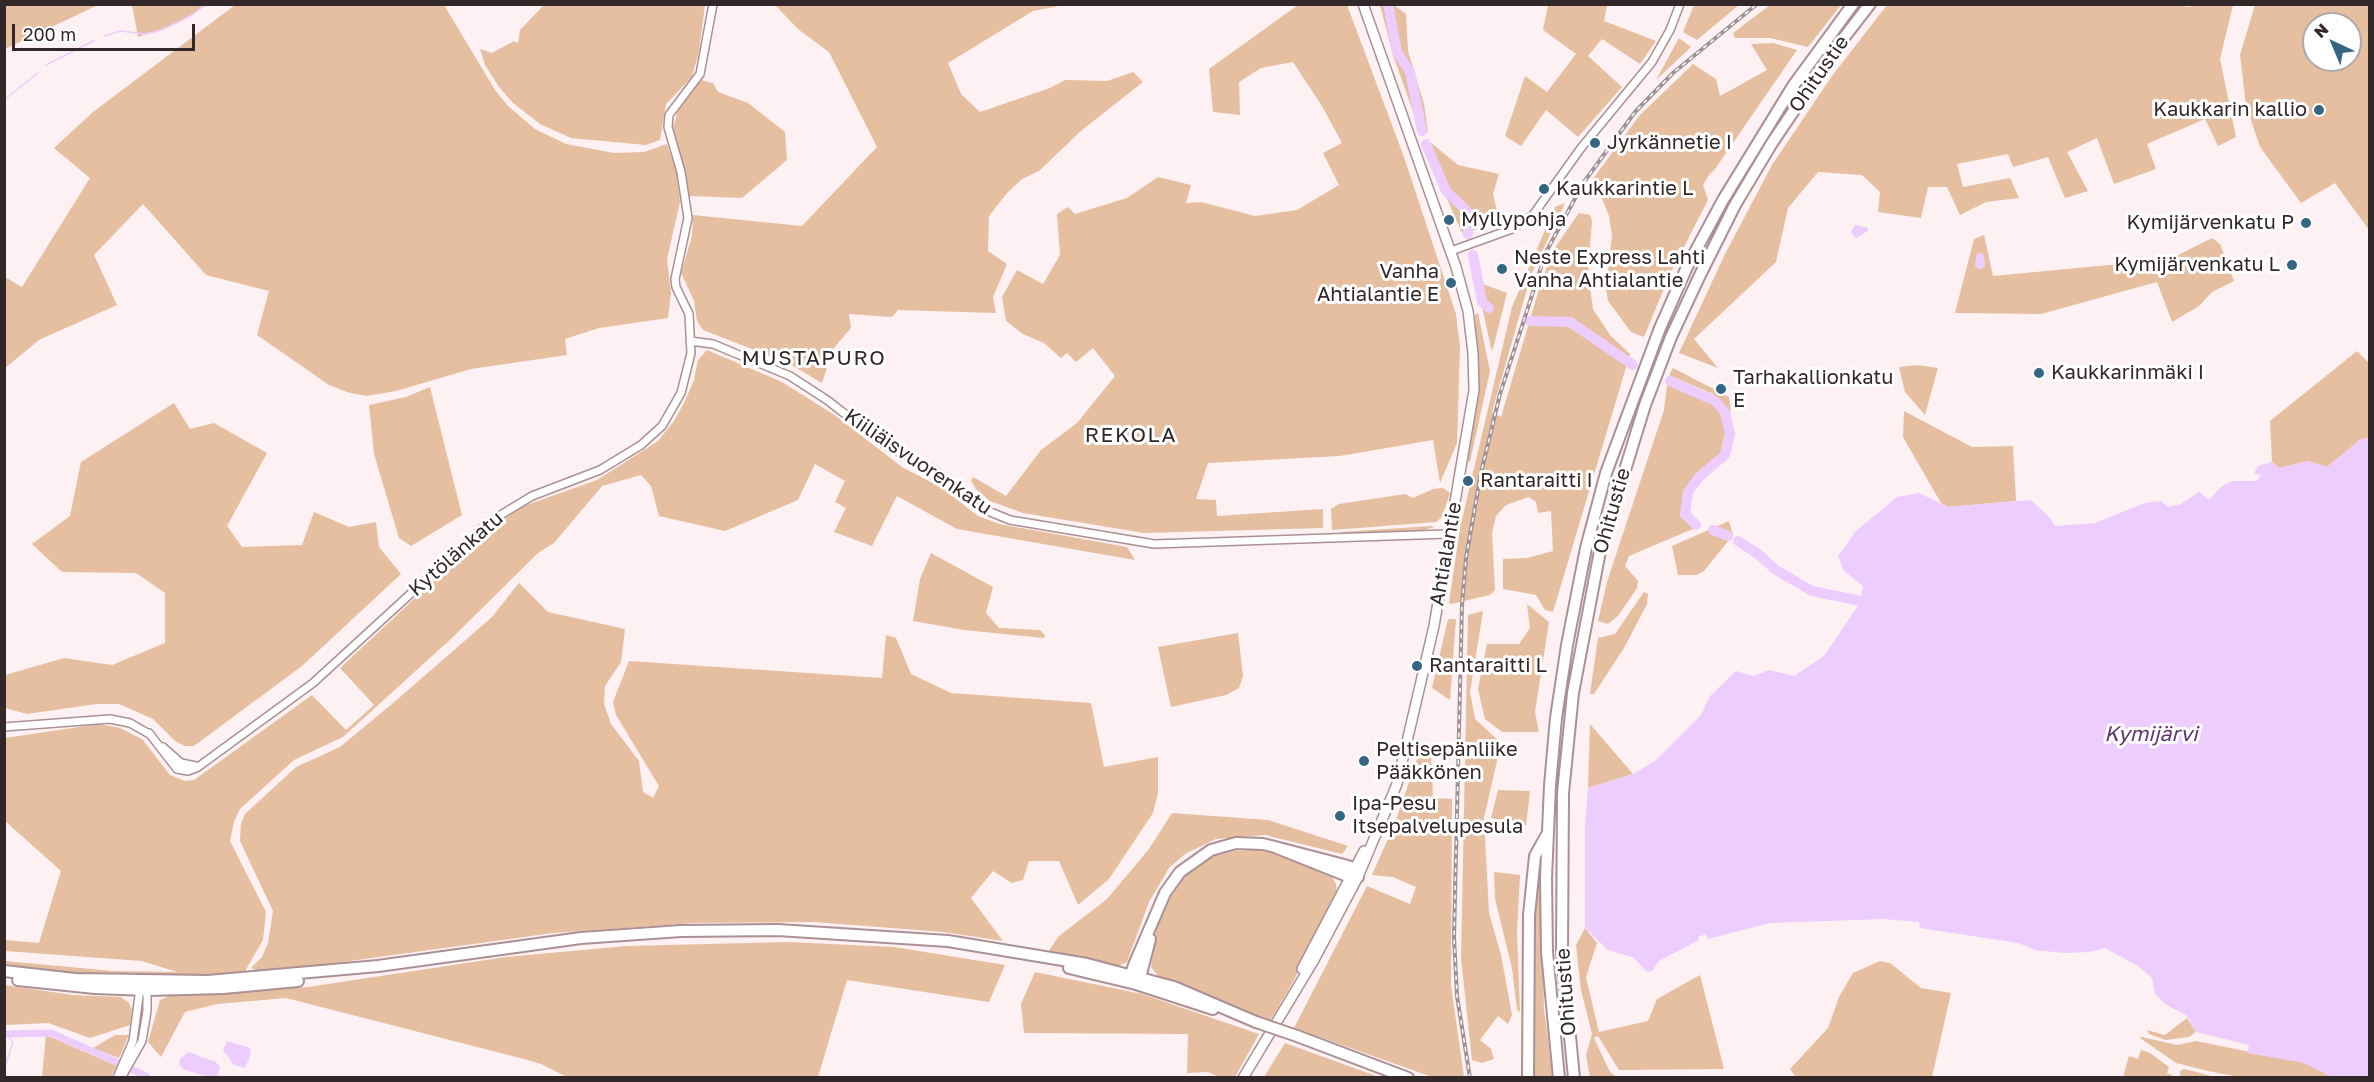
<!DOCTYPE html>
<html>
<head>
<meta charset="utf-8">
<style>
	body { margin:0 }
	#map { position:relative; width:2374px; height:1082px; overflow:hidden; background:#fdf1f3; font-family:"Golos Text",sans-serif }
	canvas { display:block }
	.frame { position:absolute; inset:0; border:6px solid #322729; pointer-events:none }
	.north { position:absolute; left:2302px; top:12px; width:60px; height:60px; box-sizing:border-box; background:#fff; border:2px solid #ada9a9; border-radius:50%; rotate:316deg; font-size:16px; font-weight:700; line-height:24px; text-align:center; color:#322729 }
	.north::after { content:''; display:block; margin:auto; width:21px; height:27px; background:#346684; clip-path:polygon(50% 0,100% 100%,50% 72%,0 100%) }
	.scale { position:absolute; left:12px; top:24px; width:183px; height:27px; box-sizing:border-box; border:3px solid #322729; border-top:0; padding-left:8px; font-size:18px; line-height:21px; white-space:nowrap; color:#322729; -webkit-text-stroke:4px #fff; paint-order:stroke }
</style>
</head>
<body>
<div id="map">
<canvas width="2374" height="1082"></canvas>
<div class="frame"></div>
<div class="north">N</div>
<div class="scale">200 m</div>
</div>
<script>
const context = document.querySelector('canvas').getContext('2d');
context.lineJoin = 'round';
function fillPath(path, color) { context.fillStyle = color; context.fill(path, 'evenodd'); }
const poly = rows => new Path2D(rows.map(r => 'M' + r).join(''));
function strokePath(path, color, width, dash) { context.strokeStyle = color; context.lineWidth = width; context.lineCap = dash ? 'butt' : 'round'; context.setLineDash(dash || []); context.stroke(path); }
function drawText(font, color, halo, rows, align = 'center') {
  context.font = font + ' "Golos Text",sans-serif'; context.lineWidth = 6; context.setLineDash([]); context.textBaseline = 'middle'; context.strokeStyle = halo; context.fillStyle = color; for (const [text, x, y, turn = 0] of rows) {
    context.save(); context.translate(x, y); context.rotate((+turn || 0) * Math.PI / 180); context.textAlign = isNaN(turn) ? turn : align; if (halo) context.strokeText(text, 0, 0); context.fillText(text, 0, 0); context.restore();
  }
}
fillPath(poly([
	[5,4,98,4,98,5,5,49],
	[132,5,132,4,207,5,176,24,138,37],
	[235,5,444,5,495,90,508,106,535,129,566,144,614,153,644,152,667,144,677,174,680,202,667,259,671,293,668,318,599,328,565,339,567,355,471,369,396,391,367,396,350,393,329,385,257,335,269,291,206,275,143,204,94,255,117,305,39,340,5,368,5,277,22,287,90,178,54,148,93,112],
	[544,5,705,5,699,51,692,77,666,104,660,140,646,145,571,138,540,124,513,103,499,87,485,65,480,49,492,53,514,41,518,43,520,30],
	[775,5,1064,5,1033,11,948,63,961,94,980,112,1050,88,1065,80,1107,81,1133,72,1143,82,1082,130,1039,171,1022,179,1007,193,989,216,988,251,1007,264,993,297,996,313,898,310,892,317,849,314,851,328,833,349,822,383,788,363,703,330,697,321,694,301,681,273,692,236,693,215,802,226,877,147,829,52,799,30],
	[1298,5,1347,5,1404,157,1456,314,1460,347,1457,443,1440,483,1433,440,1340,456,1208,463,1196,499,1216,500,1217,516,1323,509,1323,528,1144,533,1023,513,990,501,976,489,971,481,973,477,1006,496,1041,450,1077,423,1115,376,1093,348,1076,362,1067,353,1061,358,1044,343,1023,334,1006,321,1002,297,1017,270,1043,284,1060,255,1057,214,1068,207,1075,214,1127,198,1158,177,1191,185,1186,203,1201,202,1255,216,1297,210,1339,185,1323,153,1342,143,1322,106,1293,62,1261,68,1239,82,1240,115,1213,112,1209,69],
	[1380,5,1394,5,1406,14,1408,51,1424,104,1428,132,1421,134,1393,55],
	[1548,5,1607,5,1604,21,1656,41,1640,64,1602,39,1588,56,1622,87,1578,137,1546,110,1521,146,1505,136,1525,76,1547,92,1576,54,1543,30],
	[1694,5,1694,4,1739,5,1697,40,1683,32],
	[1770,5,1770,4,1841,5,1808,47,1770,38,1735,38,1733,33],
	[2170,5,2190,7,2195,5,2233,5,2220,59,2236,137,2218,146,2205,119,2147,144,2156,169,2114,184,2097,138,2067,152,2088,191,2065,198,2048,157,2013,167,2008,154,1957,164,1963,187,2010,178,2019,198,1986,202,1960,215,1947,187,1928,187,1921,218,1878,212,1880,192,1862,175,1818,172,1788,208,1776,262,1694,339,1718,368,1679,353,1725,254,1772,165,1832,76,1887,5],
	[2255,5,2369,5,2369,230,2335,183,2301,203,2260,147,2246,105,2240,55],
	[2314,24,2350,24,2350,60,2314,60],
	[1679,38,1691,47,1656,80],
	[1773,43,1797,50,1715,169,1709,175,1703,185,1708,200,1670,274,1644,337,1631,332,1608,301,1606,288,1612,235,1609,216,1601,196,1590,183,1639,116,1693,64,1716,79,1720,96,1767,70,1751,44],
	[701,80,713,83,718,92,748,103,785,132,787,160,742,198,689,196,672,132,679,106],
	[1430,142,1458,165,1499,174,1493,194,1500,223,1462,233,1424,146],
	[1565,203,1531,275,1492,412,1501,417,1542,279,1554,249,1579,213,1590,215,1592,221,1588,274,1593,309,1610,335,1630,354,1553,612,1545,610,1536,595,1503,589,1503,559,1527,558,1553,551,1551,511,1538,513,1536,502,1529,497,1506,505,1496,516,1492,533,1495,590,1490,595,1451,604,1449,603,1460,528,1512,307,1555,207],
	[1984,235,1993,276,2120,264,2149,270,2212,238,2220,244,2234,281,2212,292,2199,306,2172,322,2157,282,2041,314,1955,313,1974,239],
	[1483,284,1507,293,1492,352,1482,307],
	[1478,313,1490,371,1470,462,1467,461,1478,381,1475,315],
	[707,350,782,382,833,414,902,467,942,488,978,516,999,524,1127,547,1135,560,957,529,897,496,872,546,834,532,846,508,835,502,845,481,815,464,798,500,725,531,659,516,651,486,641,475,602,486,554,543,538,553,453,637,343,737,294,760,240,809,234,822,230,841,266,912,263,940,244,973,165,976,73,975,5,967,5,961,113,971,177,972,142,961,5,951,5,940,39,943,61,871,5,821,5,738,99,724,120,728,142,739,170,775,185,781,194,780,312,695,346,730,374,705,340,668,485,533,521,507,597,480,658,441,674,421,685,401,694,380,698,360],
	[2357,351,2369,363,2369,438,2361,439,2327,467,2308,461,2279,468,2272,462,2270,421],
	[1917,365,1938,368,1925,415,1905,392,1899,367],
	[1673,368,1729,397,1731,412,1713,394,1669,375],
	[1667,385,1714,405,1722,415,1725,433,1720,454,1696,473,1685,491,1680,516,1695,528,1629,556,1625,566,1638,581,1637,588,1618,616,1608,624,1598,621,1607,582,1664,410],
	[430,387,462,515,411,546,399,538,374,454,369,405,406,397],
	[174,403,190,429,214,423,267,453,227,526,242,547,302,545,314,512,349,527,376,522,379,547,401,574,302,666,194,746,185,746,175,741,153,719,119,704,96,704,27,714,5,708,5,675,64,658,112,665,165,643,165,593,136,573,62,572,32,544,70,516,81,462],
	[1904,411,1972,447,2013,446,2016,501,1948,507,1941,503,1903,437],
	[1443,488,1450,493,1442,517,1436,522,1332,530,1331,509,1339,504,1405,494,1413,498,1433,489],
	[1729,521,1733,535,1704,571,1697,575,1678,575,1672,546],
	[1431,526,1434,527,1425,530,1340,536,1341,532],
	[931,553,993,587,986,613,999,628,1040,630,1045,635,1044,638,964,630,913,621,920,579],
	[519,583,548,612,625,629,621,662,605,686,604,704,611,724,639,761,643,792,653,798,659,786,616,715,613,702,629,661,882,678,886,635,896,638,911,674,951,693,1091,703,1104,767,1158,757,1158,793,1153,813,1109,879,1078,905,1059,861,1029,861,1023,880,1012,883,993,871,971,898,1003,941,943,932,814,922,696,923,553,933,263,973,251,968,262,957,268,943,273,911,240,841,241,823,245,814,296,767,340,747,399,698,492,617],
	[1644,592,1648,594,1647,604,1624,648,1594,694,1590,694,1598,638,1615,634],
	[1527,604,1549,622,1535,712,1539,732,1502,732,1485,719,1478,689,1487,644,1519,644,1530,628],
	[1483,611,1470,692,1475,719,1501,743,1484,818,1489,913,1501,955,1512,1015,1508,1024,1498,1016,1480,1040,1491,1049,1494,1059,1482,1063,1472,1060,1461,958,1468,615],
	[1448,619,1456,619,1450,700,1432,688],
	[1238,633,1243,676,1239,688,1226,695,1171,707,1158,647],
	[1590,724,1633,774,1588,788],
	[1419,753,1431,756,1433,798,1452,799,1451,985,1464,1077,1432,1077,1294,1028,1367,886,1410,904,1416,887,1393,877,1372,875,1395,823],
	[1498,790,1530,791,1526,826,1491,818],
	[1172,813,1268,820,1348,846,1342,854,1265,835,1216,839,1185,854,1169,868,1149,902,1127,962,1119,966,1046,955,1059,936,1107,899,1149,849],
	[1254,850,1274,853,1332,877,1336,884,1337,893,1293,982,1270,1021,1158,976,1151,967,1156,930,1171,897,1183,879,1207,858,1235,851],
	[1540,857,1544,1009,1553,1077,1534,1078,1531,935],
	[1494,872,1520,875,1517,932,1520,1012,1517,1010,1512,968,1495,899],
	[1585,928,1597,943,1586,977,1599,1032,1648,1021,1657,999,1700,975,1724,1069,1619,1070,1598,1036,1594,1038,1610,1072,1617,1077,1590,1077,1586,1055,1592,1034,1581,990,1576,945],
	[789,942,894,947,1005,965,989,1002,847,980,818,1077,567,1077,541,1064,524,1059,286,998,217,1004,185,1012,161,1057,148,1042,160,1000,169,996,308,987,506,957,626,946],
	[1880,961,1890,963,1921,988,1951,993,1932,1077,1796,1077,1790,1069,1828,1028,1839,997,1853,973],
	[1035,972,1142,994,1259,1034,1235,1077,1222,1078,1208,1072,1187,1073,1188,1034,1024,1033,1021,1004],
	[4,985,73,995,121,997,129,1003,132,1010,130,1025,90,1038,48,1023,5,1025],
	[2187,1018,2196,1032,2189,1037,2166,1040,2149,1034,2147,1030,2165,1035],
	[46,1035,117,1066,111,1077,42,1077],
	[115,1035,129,1035,119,1058,93,1048],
	[2142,1037,2177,1045,2196,1041,2305,1063,2332,1077,2239,1077,2208,1071,2176,1063,2140,1038],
	[1285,1043,1379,1077,1264,1077],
	[2141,1050,2150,1053,2169,1067,2167,1073,2176,1077,2123,1077,2129,1056,2138,1059],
	[2184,1069,2197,1072,2214,1077,2180,1077,2180,1071]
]), '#e6bea0');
fillPath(poly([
	[1855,225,1868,228,1868,231,1856,238,1851,232],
	[1979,252,1984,255,1985,266,1980,270,1975,267,1976,256],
	[2369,438,2369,1077,2332,1077,2304,1063,2247,1053,2249,1045,2196,1032,2187,1016,2165,1004,2155,994,2152,978,2138,966,2105,948,2089,952,2064,953,2035,950,2018,943,1920,928,1919,922,1883,919,1770,923,1708,939,1706,934,1698,937,1699,940,1659,961,1652,971,1647,972,1634,958,1608,950,1585,928,1585,825,1588,788,1633,774,1655,761,1701,715,1710,696,1736,671,1754,676,1769,670,1794,676,1824,656,1861,601,1863,586,1844,571,1838,556,1856,531,1897,497,1919,493,1948,507,2031,500,2050,518,2055,526,2095,523,2145,503,2161,501,2168,507,2181,504,2199,492,2209,500,2221,487,2232,481,2256,481,2261,476,2254,473,2258,466,2272,462,2279,468,2308,461,2327,467,2361,439],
	[227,1041,250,1048,251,1054,245,1068,234,1065,223,1050],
	[188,1052,216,1062,220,1067,217,1077,207,1077,183,1069,179,1064,180,1059]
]), '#edccfe');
strokePath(poly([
	[104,36,121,31,145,34,162,30,192,15,205,4],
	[46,65,95,40],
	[4,100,39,72],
	[4,1070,13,1042,6,1034]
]), '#edccfe', 1.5);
strokePath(poly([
	[4,1034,51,1033,117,1062],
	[133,1070,146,1076]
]), '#edccfe', 7);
strokePath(poly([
	[1388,4,1397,52,1410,72,1422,131],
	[1426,144,1446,191,1468,212,1468,234],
	[1473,255,1482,302,1489,308],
	[1530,321,1570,322,1633,365],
	[1670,381,1715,401,1725,412,1730,434,1725,455,1700,476,1688,492,1685,514,1696,525],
	[1713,530,1728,536],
	[1738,541,1758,554,1776,570,1812,591,1861,601]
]), '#edccfe', 10);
const minor = poly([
	[1451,251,1512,229,1533,215,1581,148,1652,62,1670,30,1680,4],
	[690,341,713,344,790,376,827,400,885,445,934,470,988,511,1010,520,1154,544,1447,534],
	[4,727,110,719,130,723,151,735],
	[149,733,177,769,188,771,198,767,313,683,489,522,532,496,600,470,641,445,662,426,681,393,691,353,689,314,676,287,675,279,688,218,681,172,668,127,669,115,700,74,713,4],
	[163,747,181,763,196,766],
	[117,1078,133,1041,140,988],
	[121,1078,142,1041,147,1011,147,987]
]);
const major = poly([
	[1302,969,1364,851],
	[1243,1078,1314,960,1358,877,1397,784,1434,626,1474,390,1473,353,1468,311,1456,267,1363,4]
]);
const highway = poly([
	[1069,968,1136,984,1213,1009],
	[4,971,75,979,208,981,378,966,581,938,681,931,778,930,948,941,1087,964,1174,987,1256,1022],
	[18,980,95,988,148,990,223,988,298,981],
	[1139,982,1150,939],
	[1136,984,1131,974,1134,965,1165,893,1180,872,1211,850,1236,843,1263,844,1275,847,1348,866,1355,869,1358,877,1350,877,1275,847],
	[1297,1036,1408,1078],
	[1528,1078,1529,915,1535,856,1546,836],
	[1559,1078,1547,952,1546,878,1550,785,1556,718,1567,645,1586,548,1606,473,1660,328,1687,267,1723,200,1793,86,1853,4],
	[1574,1078,1562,953,1563,793,1573,693,1600,551,1645,405,1671,337,1701,273,1735,205,1772,143,1836,48,1870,4]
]);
strokePath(minor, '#ab9095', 10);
strokePath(major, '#ab9095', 12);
strokePath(highway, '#ab9095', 14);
strokePath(minor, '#fff', 7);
strokePath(major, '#fff', 9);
strokePath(highway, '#fff', 10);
const rail = poly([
	[1470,1078,1457,996,1454,937,1462,605,1466,558,1481,473,1500,394,1546,252,1584,182,1635,112,1673,73,1757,4]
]);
strokePath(rail, '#9e9294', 4);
strokePath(rail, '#fff', 1.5, [4.5]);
const highwayBridge = poly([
	[1256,1022,1297,1036]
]);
strokePath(highwayBridge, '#ab9095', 14, []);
strokePath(highwayBridge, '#fff', 10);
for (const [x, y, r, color] of [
	[2319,110,6,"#346684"],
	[1595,143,6,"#346684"],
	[1544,189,6,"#346684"],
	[1449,220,6,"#346684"],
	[2306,223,6,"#346684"],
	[2292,265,6,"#346684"],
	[1502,269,6,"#346684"],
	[1451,283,6,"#346684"],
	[2039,373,6,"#346684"],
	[1721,389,6,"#346684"],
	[1468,481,6,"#346684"],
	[1417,666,6,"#346684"],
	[1364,761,6,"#346684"],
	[1340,816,6,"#346684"]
]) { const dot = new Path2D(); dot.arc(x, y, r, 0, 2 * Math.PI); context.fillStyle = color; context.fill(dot); strokePath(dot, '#fff', 2); }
drawText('20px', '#322729', '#fff', [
	["Ohitustie",1819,74,-55],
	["Kiiliäisvuorenkatu",918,462,34],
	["Ohitustie",1612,511,-74],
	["Kytölänkatu",456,554,-41],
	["Ahtialantie",1446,554,-80],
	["Ohitustie",1566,992,-94]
]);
drawText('20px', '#322729', '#fff', [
	["Kaukkarin kallio",2307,110,"right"],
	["Jyrkännetie I",1607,143],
	["Kaukkarintie L",1556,189],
	["Myllypohja",1461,220],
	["Kymijärvenkatu P",2294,223,"right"],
	["Neste Express Lahti",1514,258],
	["Vanha Ahtialantie",1514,281],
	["Kymijärvenkatu L",2280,265,"right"],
	["Vanha",1439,272,"right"],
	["Ahtialantie E",1439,295,"right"],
	["Kaukkarinmäki I",2051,373],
	["Tarhakallionkatu",1733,378],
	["E",1733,401],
	["Rantaraitti I",1480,481],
	["Rantaraitti L",1429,666],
	["Peltisepänliike",1376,750],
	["Pääkkönen",1376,773],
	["Ipa-Pesu",1352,804],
	["Itsepalvelupesula",1352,827]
], 'left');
context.letterSpacing = '1.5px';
drawText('21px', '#322729', '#fff', [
	["MUSTAPURO",814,358],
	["REKOLA",1131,435]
]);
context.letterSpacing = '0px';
drawText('italic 21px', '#5f3671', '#fff', [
	["Kymijärvi",2151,734]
]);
</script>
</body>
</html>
